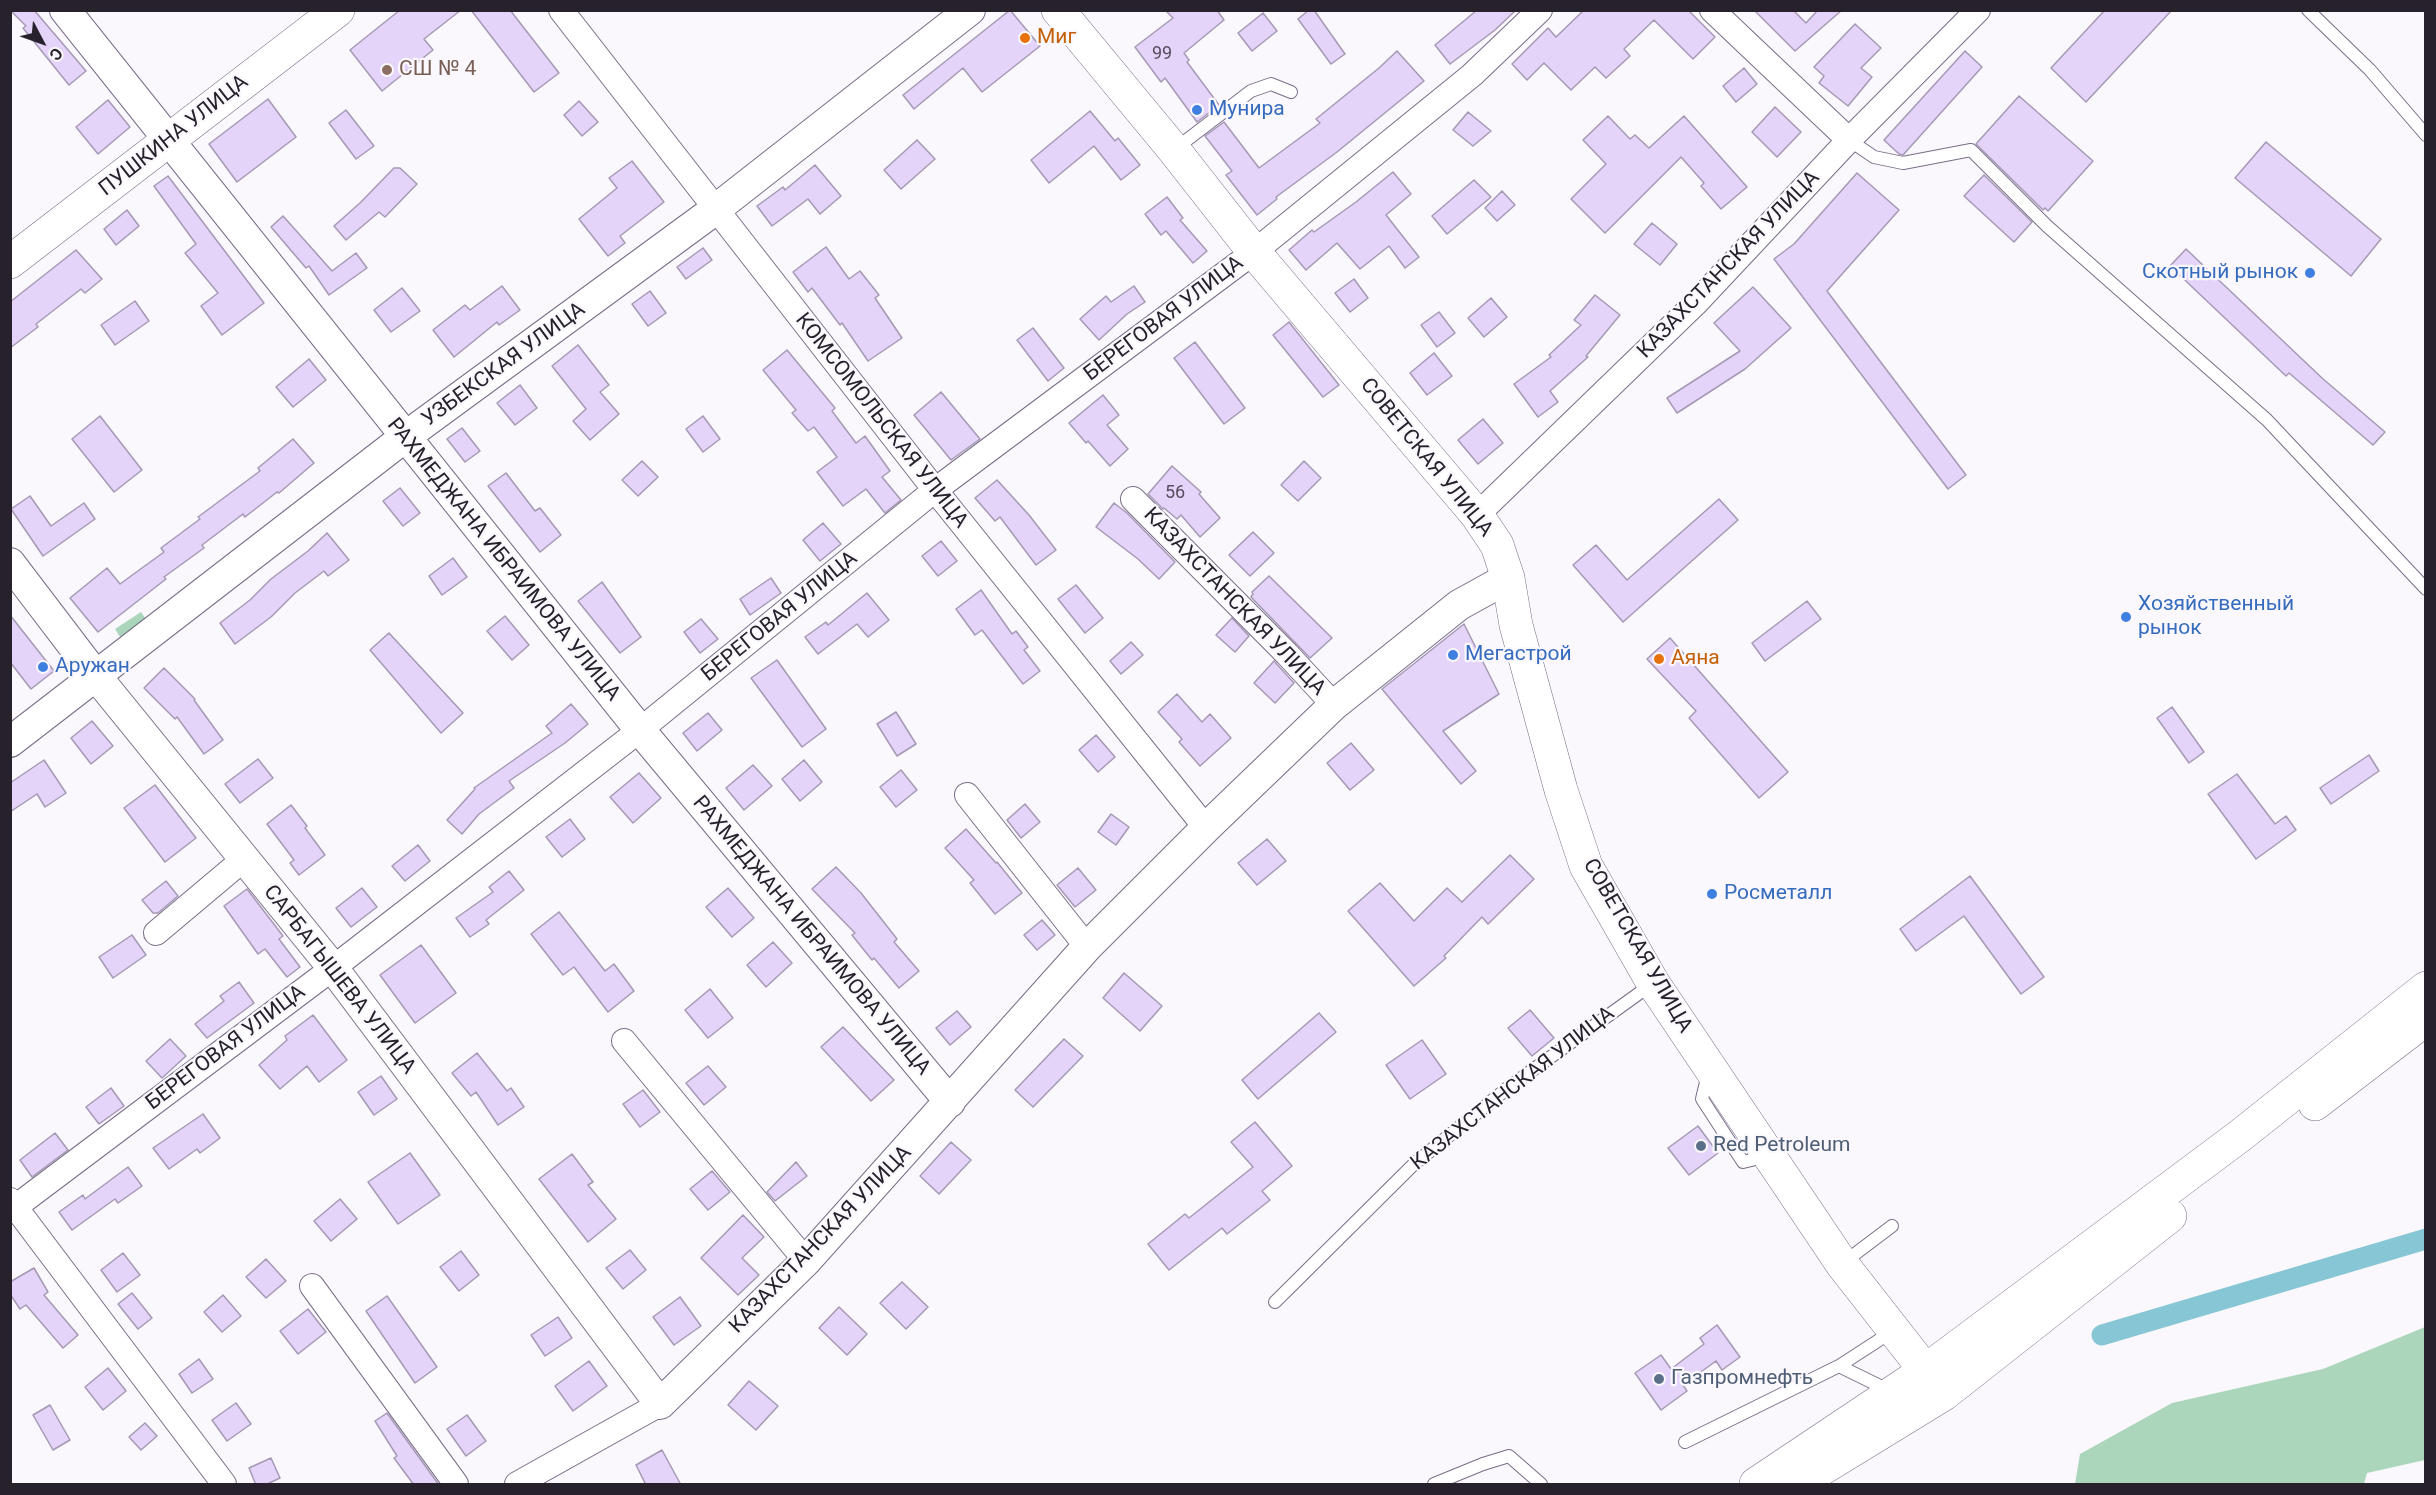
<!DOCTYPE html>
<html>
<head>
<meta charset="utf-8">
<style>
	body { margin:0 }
	#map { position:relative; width:2436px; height:1495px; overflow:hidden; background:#faf7fd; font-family:Roboto,sans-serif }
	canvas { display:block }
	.frame { position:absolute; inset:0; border:12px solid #26212b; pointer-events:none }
	.north { position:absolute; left:12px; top:12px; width:60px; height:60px; -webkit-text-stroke:4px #faf7fd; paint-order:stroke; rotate:131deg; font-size:16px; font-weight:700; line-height:24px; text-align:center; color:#26212b }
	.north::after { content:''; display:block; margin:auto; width:21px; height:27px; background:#26212b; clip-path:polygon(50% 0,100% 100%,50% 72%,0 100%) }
</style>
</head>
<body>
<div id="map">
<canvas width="2436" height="1495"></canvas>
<div class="frame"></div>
<div class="north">С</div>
</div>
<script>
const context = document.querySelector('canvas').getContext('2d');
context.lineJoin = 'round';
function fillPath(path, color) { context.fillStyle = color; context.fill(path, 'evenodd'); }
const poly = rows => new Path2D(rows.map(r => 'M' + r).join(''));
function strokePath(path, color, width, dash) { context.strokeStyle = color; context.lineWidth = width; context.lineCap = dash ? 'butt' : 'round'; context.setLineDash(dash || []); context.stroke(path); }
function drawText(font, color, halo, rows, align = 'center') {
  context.font = font + ' Roboto,sans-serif'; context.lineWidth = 4.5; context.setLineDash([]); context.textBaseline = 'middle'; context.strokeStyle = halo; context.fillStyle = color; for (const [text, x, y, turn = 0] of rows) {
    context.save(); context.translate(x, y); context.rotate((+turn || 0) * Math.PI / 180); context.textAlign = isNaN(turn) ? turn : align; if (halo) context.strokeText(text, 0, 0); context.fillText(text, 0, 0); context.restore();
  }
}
fillPath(poly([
	[141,612,150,625,124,643,115,629],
	[2425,1327,2425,1460,2367,1473,2364,1484,2075,1484,2080,1454,2172,1403,2323,1369]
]), '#abd6bb');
strokePath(poly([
	[2102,1335,2426,1239]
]), '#87c6d4', 21);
const building = poly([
	[10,10,34,10,86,71,69,85,23,28,26,26,10,10],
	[400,10,461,10,424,39,433,50,382,91,350,50,400,10],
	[471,10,510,10,559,73,534,92,471,10],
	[1010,10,1040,46,982,92,963,68,914,109,903,95,1010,10],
	[1165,10,1217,10,1224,20,1184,53,1189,60,1187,62,1219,105,1197,122,1165,78,1161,82,1135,47,1173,18,1165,10],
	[1309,10,1314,10,1345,54,1331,64,1298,19,1309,10],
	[1477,10,1516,10,1495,30,1450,64,1435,45,1477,10],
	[1584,10,1688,10,1715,37,1693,59,1654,20,1624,49,1630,56,1606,78,1595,67,1571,90,1544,63,1527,80,1512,64,1548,28,1556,37,1584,10],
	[1754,10,1793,10,1806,23,1818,10,1842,10,1795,51,1754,10],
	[2105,10,2172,10,2086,102,2051,68,2105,10],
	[1263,13,1277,31,1252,51,1238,33,1263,13],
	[1855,24,1881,48,1861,68,1872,77,1848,106,1819,83,1824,76,1814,67,1855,24],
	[1397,51,1424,81,1337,152,1276,197,1277,199,1257,215,1226,175,1232,171,1205,136,1224,122,1259,168,1320,123,1316,119,1379,68,1397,51],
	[1965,51,1982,67,1903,155,1899,154,1884,140,1965,51],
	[1744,68,1757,84,1736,102,1723,86,1744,68],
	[2019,96,2093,161,2048,211,2045,208,2043,210,1976,144,2019,96],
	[268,99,296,137,237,182,209,144,268,99],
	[108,100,130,127,98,154,76,127,108,100],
	[579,101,598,122,582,136,564,115,579,101],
	[1775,107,1801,132,1777,157,1752,132,1775,107],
	[346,110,374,146,356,159,329,123,346,110],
	[1090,111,1115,141,1118,138,1140,165,1121,180,1094,146,1049,183,1031,160,1090,111],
	[1468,112,1491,131,1473,146,1453,130,1468,112],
	[1608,116,1630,139,1635,135,1649,148,1684,116,1747,187,1721,209,1701,186,1704,183,1681,157,1605,233,1571,199,1606,164,1583,140,1608,116],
	[917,140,935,159,901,189,884,170,917,140],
	[2266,142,2381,239,2351,276,2235,178,2266,142],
	[632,161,664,202,620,236,625,243,608,256,579,219,617,188,609,178,632,161],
	[815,165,841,196,820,214,808,199,772,226,757,206,783,187,785,190,815,165],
	[394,168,400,168,417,184,385,217,379,212,346,240,334,226,360,203,394,168],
	[1393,172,1411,194,1386,215,1419,257,1405,268,1389,246,1360,269,1337,243,1306,270,1289,250,1312,230,1314,232,1356,202,1393,172],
	[1857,173,1899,210,1827,291,1966,475,1948,489,1774,259,1794,244,1857,173],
	[1984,175,2032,222,2014,242,1964,196,1984,175],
	[168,176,264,303,222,335,201,306,218,293,185,253,196,244,154,186,168,176],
	[1474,180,1491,197,1447,234,1432,216,1474,180],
	[1502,191,1515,205,1497,221,1485,208,1502,191],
	[1167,197,1183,218,1180,220,1207,251,1193,263,1166,231,1161,235,1145,214,1167,197],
	[127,210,139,226,116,245,104,229,127,210],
	[283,216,332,271,356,253,367,268,329,295,309,266,306,268,271,227,283,216],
	[1652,223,1677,244,1660,265,1634,244,1652,223],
	[826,247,849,279,860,271,879,295,875,298,902,338,868,361,842,323,840,325,812,288,808,292,793,272,826,247],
	[703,248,712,260,686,279,677,267,703,248],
	[2186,249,2322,378,2385,432,2373,445,2289,373,2286,376,2170,266,2186,249],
	[76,250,102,279,85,293,81,289,36,324,38,327,10,348,10,302,76,250],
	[1354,279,1368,298,1350,312,1335,293,1354,279],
	[502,286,520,310,499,325,497,322,454,357,433,330,465,305,470,310,502,286],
	[1134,286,1145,302,1127,314,1099,340,1080,319,1106,296,1111,302,1134,286],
	[1753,287,1791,328,1745,369,1677,413,1667,398,1740,351,1714,323,1753,287],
	[402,288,420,311,391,332,374,310,402,288],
	[650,291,666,313,648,326,632,304,650,291],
	[1595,295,1620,315,1586,356,1588,357,1550,391,1558,402,1538,417,1514,384,1551,357,1549,355,1581,325,1574,320,1595,295],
	[1491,298,1507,317,1484,337,1468,318,1491,298],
	[135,301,149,321,115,345,101,325,135,301],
	[1439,312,1455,333,1437,347,1421,325,1439,312],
	[1289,322,1339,385,1323,397,1273,335,1289,322],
	[1033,328,1064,368,1048,381,1017,340,1033,328],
	[1195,342,1245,408,1224,424,1174,358,1195,342],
	[578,345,609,385,600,392,619,414,590,440,573,421,586,409,552,366,578,345],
	[787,350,835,408,832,411,856,443,865,436,890,471,882,477,901,500,885,513,866,489,843,506,817,472,837,457,814,427,808,431,792,413,796,410,763,370,787,350],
	[1434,353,1452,376,1427,395,1410,373,1434,353],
	[309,359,326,380,293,407,276,387,309,359],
	[520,385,537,408,515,425,497,403,520,385],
	[941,392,980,439,951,460,914,415,941,392],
	[1103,395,1119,415,1107,425,1128,449,1110,466,1088,441,1086,443,1069,423,1103,395],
	[100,416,142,470,114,492,72,439,100,416],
	[703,416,720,439,703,452,686,429,703,416],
	[1483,419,1503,443,1478,464,1458,440,1483,419],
	[462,428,480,451,465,462,447,439,462,428],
	[293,439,314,463,279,493,277,492,245,517,243,514,202,545,204,548,164,577,166,579,98,632,70,598,107,568,120,584,164,552,161,548,200,519,198,517,260,471,258,468,293,439],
	[642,461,658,477,638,496,622,480,642,461],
	[1304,461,1321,478,1298,501,1281,485,1304,461],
	[1172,466,1201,492,1199,494,1220,518,1200,537,1181,515,1177,519,1164,508,1163,509,1148,494,1172,466],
	[506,473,535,511,540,508,561,535,540,552,488,486,506,473],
	[997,480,1029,515,1056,550,1036,565,1000,517,995,521,975,498,997,480],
	[400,488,420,513,403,526,383,501,400,488],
	[30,496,51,526,84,503,95,519,43,556,11,509,30,496],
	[1719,499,1738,520,1623,622,1573,565,1596,545,1627,580,1719,499],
	[1114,503,1127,513,1175,562,1159,579,1138,559,1096,527,1114,503],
	[823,523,841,544,820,561,803,540,823,523],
	[1253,532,1274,553,1250,576,1229,555,1253,532],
	[327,533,349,560,328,576,324,571,295,593,271,617,235,644,220,623,250,600,271,579,308,551,327,533],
	[941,541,957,561,938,576,922,556,941,541],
	[453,558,467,577,442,595,429,576,453,558],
	[1269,576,1332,638,1310,658,1251,597,1253,594,1252,592,1269,576],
	[771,578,781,593,750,615,740,599,771,578],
	[602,582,641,637,620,653,578,601,602,582],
	[1076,585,1103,618,1085,633,1058,599,1076,585],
	[981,590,1012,634,1016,631,1028,647,1024,650,1040,671,1023,684,982,630,975,635,956,609,981,590],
	[867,593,889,620,868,637,857,624,818,654,805,637,826,622,828,625,867,593],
	[1807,601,1821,619,1765,661,1752,643,1807,601],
	[10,615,54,671,31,689,10,662,10,615],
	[505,616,529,645,512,660,487,631,505,616],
	[1232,618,1249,636,1235,652,1216,635,1232,618],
	[701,619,718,639,700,653,684,632,701,619],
	[1464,624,1499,694,1443,731,1476,771,1461,784,1382,689,1464,624],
	[389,633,463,713,441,733,370,650,389,633],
	[1670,638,1788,772,1759,798,1689,718,1696,711,1647,659,1670,638],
	[1131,642,1143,655,1121,674,1110,661,1131,642],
	[777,660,826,729,802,747,751,678,777,660],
	[1274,661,1294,683,1275,703,1254,683,1274,661],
	[164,668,195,699,194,700,223,740,204,754,177,717,175,719,144,688,164,668],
	[1177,694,1202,722,1210,714,1231,738,1200,766,1179,742,1182,739,1158,712,1177,694],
	[571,704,588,724,565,743,509,781,514,788,479,814,462,834,447,820,475,789,474,788,552,733,546,726,571,704],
	[2172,707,2204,752,2189,763,2157,718,2172,707],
	[896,712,916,744,897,756,877,724,896,712],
	[708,713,722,730,697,751,683,733,708,713],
	[92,721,113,746,91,764,71,738,92,721],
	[1096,735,1115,757,1098,772,1079,750,1096,735],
	[1351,743,1374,770,1350,790,1327,763,1351,743],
	[2369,755,2379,771,2331,804,2320,788,2369,755],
	[258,759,273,778,240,803,225,784,258,759],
	[44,760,66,793,45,807,37,794,10,812,10,783,44,760],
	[804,760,822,782,800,801,782,779,804,760],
	[753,765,772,786,744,810,726,788,753,765],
	[901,770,917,790,896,807,880,787,901,770],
	[639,773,661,798,633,823,610,797,639,773],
	[2237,774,2275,824,2286,816,2296,830,2256,859,2208,794,2237,774],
	[155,785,196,838,165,862,124,808,155,785],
	[1025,804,1040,822,1021,838,1007,820,1025,804],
	[291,805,307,826,305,828,325,855,299,875,290,863,294,860,267,824,291,805],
	[1111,814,1129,827,1116,845,1098,832,1111,814],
	[570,819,585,839,562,857,546,837,570,819],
	[966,829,996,863,997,862,1022,893,995,914,970,883,974,880,945,848,966,829],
	[1267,839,1286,861,1257,885,1238,863,1267,839],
	[418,845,430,861,405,881,392,866,418,845],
	[1510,855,1534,879,1488,924,1482,917,1444,956,1446,958,1414,986,1348,911,1380,883,1414,921,1447,888,1462,902,1510,855],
	[836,867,861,893,897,939,894,942,919,971,899,988,874,958,872,960,852,935,855,933,812,889,836,867],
	[1078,868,1096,890,1075,907,1057,885,1078,868],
	[509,871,524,890,486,920,489,924,470,937,456,918,493,892,489,887,509,871],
	[1970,876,2044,977,2021,994,1964,916,1916,951,1900,929,1970,876],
	[166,881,178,896,158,913,153,913,142,900,166,881],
	[362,888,377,907,351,927,336,908,362,888],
	[728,888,754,918,732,937,706,907,728,888],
	[247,889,283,936,279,939,300,967,287,977,265,949,258,954,224,906,247,889],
	[559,912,605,971,614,964,634,991,608,1012,574,967,563,975,531,934,559,912],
	[1042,920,1055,935,1037,950,1024,935,1042,920],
	[132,935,146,955,113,978,99,957,132,935],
	[773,942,792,963,766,987,747,965,773,942],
	[421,945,456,993,415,1023,380,975,421,945],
	[1124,973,1162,1006,1140,1031,1103,998,1124,973],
	[239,982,254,1003,207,1038,195,1024,224,1001,220,996,239,982],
	[710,989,733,1018,708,1038,685,1010,710,989],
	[1530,1010,1554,1038,1532,1056,1508,1028,1530,1010],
	[957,1011,971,1027,950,1045,936,1028,957,1011],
	[1319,1013,1336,1032,1258,1099,1242,1080,1319,1013],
	[313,1015,347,1060,319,1082,307,1066,280,1089,259,1065,287,1040,285,1036,313,1015],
	[843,1027,894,1080,871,1101,821,1047,843,1027],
	[170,1039,186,1056,162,1078,146,1061,170,1039],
	[1064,1039,1083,1056,1033,1107,1015,1090,1064,1039],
	[1422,1040,1446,1074,1410,1099,1386,1065,1422,1040],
	[477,1053,507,1091,511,1088,524,1107,498,1125,476,1092,471,1096,452,1073,477,1053],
	[708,1066,726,1087,704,1105,686,1083,708,1066],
	[381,1076,397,1099,374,1115,358,1092,381,1076],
	[111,1088,124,1106,99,1124,86,1107,111,1088],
	[643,1090,660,1112,640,1127,623,1104,643,1090],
	[203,1114,220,1138,200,1153,197,1149,169,1169,153,1148,203,1114],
	[1255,1122,1292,1166,1262,1191,1270,1200,1227,1234,1222,1228,1169,1270,1148,1244,1185,1214,1189,1218,1253,1167,1231,1142,1255,1122],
	[1698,1126,1718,1153,1689,1175,1668,1148,1698,1126],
	[55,1133,68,1150,32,1177,20,1160,55,1133],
	[951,1142,971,1160,939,1194,920,1176,951,1142],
	[410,1153,440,1195,398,1224,368,1182,410,1153],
	[572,1154,593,1182,588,1185,616,1219,588,1242,539,1179,572,1154],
	[796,1162,807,1176,775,1201,767,1192,796,1162],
	[128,1167,142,1186,118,1203,115,1199,72,1230,59,1212,83,1195,85,1199,128,1167],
	[712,1171,730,1192,708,1210,690,1189,712,1171],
	[340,1199,357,1219,331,1241,314,1221,340,1199],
	[743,1215,764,1237,742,1258,759,1275,738,1295,701,1258,743,1215],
	[630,1250,646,1270,623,1289,606,1268,630,1250],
	[461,1251,479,1275,459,1291,440,1267,461,1251],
	[123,1253,140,1275,117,1292,101,1270,123,1253],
	[266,1259,286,1281,266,1298,246,1277,266,1259],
	[34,1268,48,1292,44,1295,78,1335,63,1348,26,1305,20,1309,10,1294,10,1282,34,1268],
	[902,1282,928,1307,906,1329,880,1303,902,1282],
	[132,1293,152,1318,138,1329,118,1304,132,1293],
	[223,1295,241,1316,222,1332,204,1312,223,1295],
	[387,1296,437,1367,415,1383,366,1311,387,1296],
	[680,1297,701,1326,674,1345,653,1317,680,1297],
	[839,1307,867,1334,847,1355,819,1328,839,1307],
	[308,1309,326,1332,298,1354,280,1331,308,1309],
	[558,1317,572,1338,545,1356,531,1335,558,1317],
	[1717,1325,1740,1357,1722,1370,1716,1361,1683,1385,1687,1391,1661,1410,1635,1373,1661,1355,1671,1369,1704,1344,1700,1338,1717,1325],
	[199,1359,213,1379,192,1393,179,1374,199,1359],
	[589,1361,607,1386,573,1411,555,1386,589,1361],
	[108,1368,126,1391,103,1410,85,1387,108,1368],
	[749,1381,778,1406,756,1430,728,1405,749,1381],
	[236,1403,251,1424,227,1441,212,1420,236,1403],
	[50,1405,70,1440,53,1450,33,1415,50,1405],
	[387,1413,439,1485,414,1485,394,1458,397,1456,375,1421,387,1413],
	[467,1415,486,1441,466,1456,447,1429,467,1415],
	[145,1423,157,1436,141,1450,129,1437,145,1423],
	[662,1450,681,1485,646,1485,636,1465,662,1450],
	[271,1458,280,1478,265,1485,256,1485,249,1468,271,1458]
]);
fillPath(building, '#e4d4f9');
strokePath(building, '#a599b4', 1.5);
const service = poly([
	[2308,10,2370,70,2426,135],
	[1849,140,1874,157,1903,163,1971,150,2047,226,2267,420,2426,589],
	[1175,149,1251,91,1271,84,1291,92],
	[1708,1074,1702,1099,1743,1162,1768,1156],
	[1843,1263,1892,1226],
	[1275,1302,1414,1164,1509,1087,1652,984],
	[1839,1366,1893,1331],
	[1685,1442,1839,1366,1890,1391],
	[1434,1484,1483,1464,1509,1456,1541,1484]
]);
const minor = poly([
	[561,10,935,490,1206,828],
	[1712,10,1849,140],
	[1133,499,1287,654,1334,705],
	[1477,515,1695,304,1849,140,1978,10],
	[967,795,1087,947],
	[156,933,244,859],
	[624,1041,806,1261],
	[10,1200,224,1484],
	[10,1211,333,968,640,730,935,490,1254,252,1472,75,1540,10],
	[312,1286,456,1484],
	[517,1484,660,1404]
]);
const tertiary = poly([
	[65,10,640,730,950,1102],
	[10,563,96,676,333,968,660,1404,806,1261,1087,947,1206,828,1334,705,1459,605,1508,578],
	[10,742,405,437,716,209,970,10]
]);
const secondary = poly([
	[1058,10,1174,150,1254,252,1477,515,1497,545,1508,578,1516,625,1561,790,1586,866,1653,983,1842,1264,1943,1393],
	[10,262,338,10]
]);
const trunk = poly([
	[2315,1104,2426,1019],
	[1756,1484,1925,1371,2241,1135,2426,988],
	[1797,1484,1944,1394,2170,1216]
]);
strokePath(service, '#7a6e88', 14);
strokePath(minor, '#7a6e88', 26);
strokePath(tertiary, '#7a6e88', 32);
strokePath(secondary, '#7a6e88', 34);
strokePath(trunk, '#7a6e88', 34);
strokePath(service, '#fff', 12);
strokePath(minor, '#fff', 24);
strokePath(tertiary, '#fff', 30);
strokePath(secondary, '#fff', 33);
strokePath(trunk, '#fff', 33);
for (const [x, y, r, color] of [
	[1025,38,6,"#e8710a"],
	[387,70,6,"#8d6e63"],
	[1197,110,6,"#3f7fe0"],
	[2310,273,6,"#3f7fe0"],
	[2126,617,6,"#3f7fe0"],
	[1453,655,6,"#3f7fe0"],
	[1659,659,6,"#e8710a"],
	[43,667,6,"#3f7fe0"],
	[1712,894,6,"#3f7fe0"],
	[1701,1146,6,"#5c6f8a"],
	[1659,1379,6,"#5c6f8a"]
]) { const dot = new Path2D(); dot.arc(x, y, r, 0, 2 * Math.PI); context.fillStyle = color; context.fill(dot); strokePath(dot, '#faf7fd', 2); }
drawText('18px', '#564e5e', null, [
	["99",1162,54],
	["56",1175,493]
]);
drawText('21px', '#c56008', '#faf7fd', [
	["Миг",1037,38],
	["Аяна",1671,659]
], 'left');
drawText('21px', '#785e54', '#faf7fd', [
	["СШ № 4",399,70]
], 'left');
drawText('21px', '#366cbe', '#faf7fd', [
	["Мунира",1209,110],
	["Скотный рынок",2298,273,"right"],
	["Хозяйственный",2138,605],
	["рынок",2138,629],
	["Мегастрой",1465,655],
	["Аружан",55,667],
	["Росметалл",1724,894]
], 'left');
drawText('21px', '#26212b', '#faf7fd', [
	["ПУШКИНА УЛИЦА",174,136,-38],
	["КАЗАХСТАНСКАЯ УЛИЦА",1729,265,-46],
	["БЕРЕГОВАЯ УЛИЦА",1164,319,-37],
	["УЗБЕКСКАЯ УЛИЦА",504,365,-36],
	["КОМСОМОЛЬСКАЯ УЛИЦА",881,421,52],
	["СОВЕТСКАЯ УЛИЦА",1426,458,51],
	["РАХМЕДЖАНА ИБРАИМОВА УЛИЦА",503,560,51],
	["КАЗАХСТАНСКАЯ УЛИЦА",1234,602,46],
	["БЕРЕГОВАЯ УЛИЦА",780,617,-39],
	["РАХМЕДЖАНА ИБРАИМОВА УЛИЦА",811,936,50],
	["СОВЕТСКАЯ УЛИЦА",1637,946,60],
	["САРБАГЫШЕВА УЛИЦА",339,980,52],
	["БЕРЕГОВАЯ УЛИЦА",226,1048,-37],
	["КАЗАХСТАНСКАЯ УЛИЦА",1513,1089,-38],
	["КАЗАХСТАНСКАЯ УЛИЦА",821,1240,-46]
]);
drawText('21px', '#4e5e75', '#faf7fd', [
	["Red Petroleum",1713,1146],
	["Газпромнефть",1671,1379]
], 'left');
</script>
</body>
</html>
